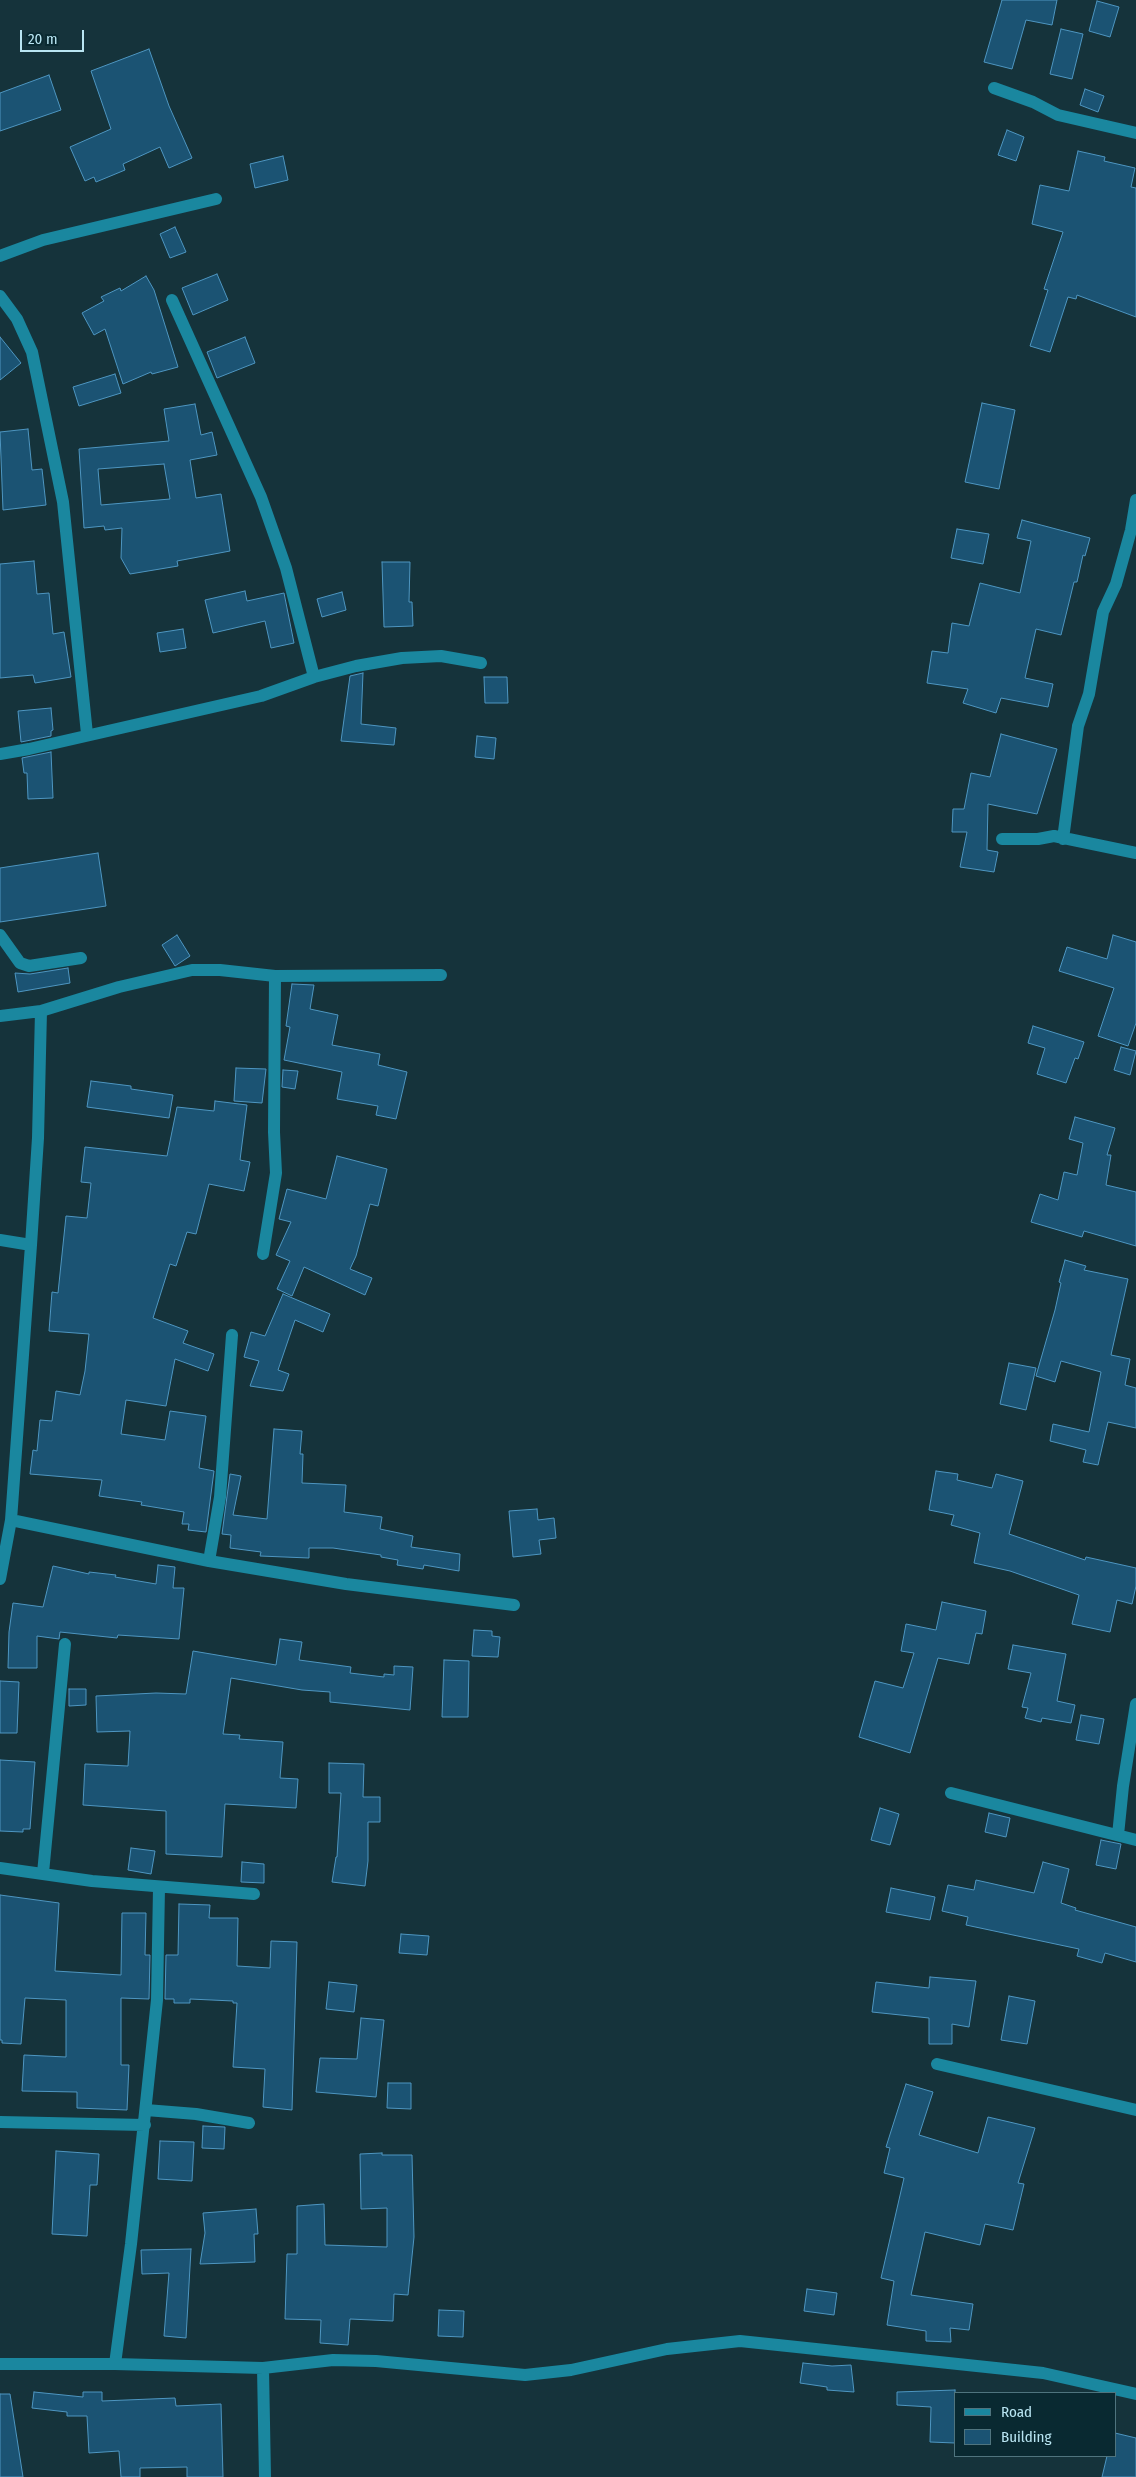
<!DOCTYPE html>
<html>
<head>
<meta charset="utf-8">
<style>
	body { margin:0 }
	#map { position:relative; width:1136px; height:2477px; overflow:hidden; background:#15333b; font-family:"Fira Sans Condensed",sans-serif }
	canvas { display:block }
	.legend { position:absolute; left:954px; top:2392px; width:162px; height:65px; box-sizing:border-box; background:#092931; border:1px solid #4f747e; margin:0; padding:6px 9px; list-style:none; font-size:15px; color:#b9e5f2 }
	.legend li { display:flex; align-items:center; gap:10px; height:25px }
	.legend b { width:25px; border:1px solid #4f747e }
	.scale { position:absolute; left:20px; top:30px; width:64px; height:22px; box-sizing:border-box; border:2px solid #b9e5f2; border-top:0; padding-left:6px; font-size:15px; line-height:18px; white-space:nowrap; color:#b9e5f2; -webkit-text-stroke:4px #092931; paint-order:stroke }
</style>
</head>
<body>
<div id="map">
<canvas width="1136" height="2477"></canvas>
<ul class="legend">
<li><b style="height:6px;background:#1a879f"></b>Road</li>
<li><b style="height:14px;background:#1b5373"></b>Building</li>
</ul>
<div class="scale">20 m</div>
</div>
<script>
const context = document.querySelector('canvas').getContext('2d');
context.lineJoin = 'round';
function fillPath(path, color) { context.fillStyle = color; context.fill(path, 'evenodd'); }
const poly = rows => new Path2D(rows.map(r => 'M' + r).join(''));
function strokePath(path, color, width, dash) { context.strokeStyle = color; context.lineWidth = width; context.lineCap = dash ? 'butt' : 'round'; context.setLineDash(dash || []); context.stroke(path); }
const building = poly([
	[1002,0,1057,0,1052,25,1026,20,1012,69,984,62,1002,0],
	[1097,1,1119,7,1110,37,1089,31,1097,1],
	[1061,29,1083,34,1072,79,1050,74,1061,29],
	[149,49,169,106,192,158,169,168,160,147,123,164,125,170,96,182,94,177,85,181,70,147,111,129,91,71,149,49],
	[49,75,61,110,0,131,0,93,49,75],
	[1085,89,1104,96,1098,112,1080,105,1085,89],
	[1007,130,1024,137,1016,161,998,155,1007,130],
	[1078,151,1105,157,1104,161,1135,168,1131,187,1136,188,1136,317,1077,295,1076,299,1068,297,1050,352,1030,346,1048,290,1044,289,1063,232,1032,224,1040,185,1069,191,1078,151],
	[283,156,288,180,255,188,250,164,283,156],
	[175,227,186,252,170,258,160,234,175,227],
	[217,274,228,300,193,315,182,288,217,274],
	[146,276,154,290,178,367,152,374,151,372,123,384,105,329,94,335,82,313,104,301,101,297,120,288,121,291,146,276],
	[0,337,21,363,0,380,0,337],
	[245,337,255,363,217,378,207,352,245,337],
	[115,374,121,393,79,406,73,387,115,374],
	[982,403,1015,410,999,489,965,482,982,403],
	[195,404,201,435,212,432,217,455,190,460,196,498,221,494,230,551,177,561,178,566,130,574,121,558,122,528,105,530,104,526,84,528,79,449,169,441,164,409,195,404],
	[164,464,170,499,101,505,98,469,164,464],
	[28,429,32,470,42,469,46,505,3,510,0,432,28,429],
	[1022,520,1090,538,1085,556,1083,555,1077,582,1074,582,1061,635,1036,629,1025,678,1053,684,1048,707,1001,698,996,713,963,703,968,689,927,683,932,651,948,653,952,623,969,626,980,583,1020,593,1031,541,1017,538,1022,520],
	[957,529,989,534,983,564,951,558,957,529],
	[34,561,37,594,49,593,53,634,64,632,71,677,35,683,33,675,0,678,0,564,34,561],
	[382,562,410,562,409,602,412,602,413,626,384,627,382,562],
	[245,591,247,601,284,593,294,643,271,648,265,621,213,633,205,600,245,591],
	[342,592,346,610,322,617,317,599,342,592],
	[183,629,186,648,160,652,157,633,183,629],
	[363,673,361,724,396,728,394,745,341,741,350,676,363,673],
	[484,677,507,677,508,703,485,703,484,677],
	[51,708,53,730,51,731,51,736,21,742,18,711,51,708],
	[1001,734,1057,749,1037,814,988,804,987,850,998,852,994,872,960,867,967,832,952,832,953,809,964,809,971,773,990,777,1001,734],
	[477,736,496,738,494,759,475,757,477,736],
	[51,752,53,798,28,799,27,773,24,773,22,758,51,752],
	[98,853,106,906,0,922,0,868,98,853],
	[177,935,190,956,175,966,162,945,177,935],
	[1113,935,1136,942,1136,1023,1128,1046,1098,1036,1114,988,1059,971,1067,947,1107,959,1113,935],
	[68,968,70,983,18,992,15,973,30,974,68,968],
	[292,984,314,985,310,1009,338,1015,332,1045,380,1054,378,1065,407,1072,396,1119,376,1115,378,1106,337,1099,342,1072,284,1060,290,1027,286,1026,292,984],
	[1033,1026,1084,1042,1078,1059,1075,1058,1066,1083,1037,1074,1045,1048,1028,1043,1033,1026],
	[1121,1047,1136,1051,1130,1075,1114,1070,1121,1047],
	[236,1068,266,1069,262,1103,234,1101,236,1068],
	[283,1070,298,1071,295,1089,282,1087,283,1070],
	[91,1081,131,1086,131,1089,173,1095,169,1118,87,1107,91,1081],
	[215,1101,247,1105,240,1160,250,1162,244,1191,209,1184,196,1234,187,1232,176,1266,170,1264,153,1318,188,1331,183,1343,214,1354,208,1371,175,1359,166,1406,126,1400,121,1434,165,1440,170,1411,206,1416,199,1468,214,1471,206,1532,188,1530,189,1524,182,1524,184,1512,141,1505,142,1502,99,1496,102,1480,30,1474,33,1450,37,1451,40,1420,52,1421,56,1391,80,1395,85,1371,89,1334,49,1331,52,1292,58,1293,66,1216,87,1218,91,1183,81,1182,85,1147,167,1156,177,1107,214,1111,215,1101],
	[1075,1117,1115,1128,1107,1155,1111,1155,1106,1185,1136,1192,1136,1246,1084,1231,1082,1237,1031,1222,1040,1194,1058,1200,1064,1172,1077,1175,1083,1143,1069,1139,1075,1117],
	[337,1156,387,1169,378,1206,370,1204,356,1256,350,1269,372,1278,365,1295,304,1267,292,1296,277,1289,290,1261,276,1255,291,1222,279,1219,287,1189,326,1199,337,1156],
	[1065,1260,1086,1266,1084,1270,1128,1279,1111,1355,1130,1359,1125,1385,1136,1388,1136,1428,1108,1422,1098,1465,1083,1462,1086,1450,1050,1441,1053,1424,1089,1432,1101,1372,1061,1361,1055,1382,1036,1376,1055,1310,1061,1283,1059,1282,1065,1260],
	[283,1294,330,1314,323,1332,295,1320,278,1370,289,1374,283,1391,250,1386,259,1361,244,1357,251,1332,265,1336,283,1294],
	[1009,1363,1036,1368,1026,1410,1000,1404,1009,1363],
	[274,1429,302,1431,300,1454,303,1454,302,1483,346,1485,344,1512,382,1517,380,1529,413,1536,411,1547,460,1554,459,1571,424,1565,423,1569,397,1565,398,1560,381,1557,381,1555,333,1548,309,1548,309,1558,260,1556,261,1552,230,1548,231,1535,222,1534,230,1474,241,1476,233,1515,267,1519,274,1429],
	[936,1471,958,1474,957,1480,992,1488,996,1474,1023,1481,1009,1534,1085,1560,1086,1557,1136,1568,1136,1586,1132,1604,1117,1600,1110,1632,1072,1624,1079,1595,1010,1571,974,1563,980,1533,951,1525,954,1515,929,1510,936,1471],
	[537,1509,538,1520,554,1518,556,1538,539,1540,541,1554,513,1557,509,1511,537,1509],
	[158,1565,175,1567,173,1588,184,1588,179,1639,118,1635,117,1638,60,1632,59,1639,37,1636,37,1668,8,1668,9,1632,13,1603,43,1607,53,1566,89,1574,89,1572,116,1575,115,1577,156,1584,158,1565],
	[942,1602,986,1611,982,1634,976,1633,969,1664,938,1658,910,1753,859,1737,875,1681,903,1688,914,1653,901,1651,906,1624,936,1630,942,1602],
	[474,1630,492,1631,492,1636,500,1637,498,1657,472,1656,474,1630],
	[280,1639,302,1642,299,1660,351,1667,350,1673,384,1677,384,1674,394,1675,394,1666,413,1667,410,1710,330,1702,330,1692,302,1690,231,1678,223,1734,240,1735,239,1739,283,1742,280,1778,298,1779,296,1808,225,1804,222,1857,166,1854,166,1811,83,1805,85,1764,128,1766,130,1731,97,1732,96,1696,156,1693,186,1694,193,1651,276,1665,280,1639],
	[1013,1645,1066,1654,1057,1701,1075,1705,1071,1723,1042,1718,1041,1722,1025,1718,1028,1708,1022,1707,1031,1673,1008,1669,1013,1645],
	[444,1660,469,1661,468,1717,442,1717,444,1660],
	[0,1681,19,1682,17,1733,0,1733,0,1681],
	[69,1689,86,1689,86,1705,69,1706,69,1689],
	[1081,1715,1104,1719,1099,1744,1076,1740,1081,1715],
	[0,1760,35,1762,30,1829,23,1829,23,1832,0,1831,0,1760],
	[329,1763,364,1764,363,1797,380,1797,380,1822,368,1822,368,1861,365,1886,332,1882,336,1857,337,1857,341,1793,329,1793,329,1763],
	[880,1808,899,1814,890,1845,871,1840,880,1808],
	[989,1813,1010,1818,1006,1837,985,1832,989,1813],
	[1101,1840,1121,1844,1116,1869,1096,1865,1101,1840],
	[131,1848,155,1851,151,1874,128,1870,131,1848],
	[242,1862,264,1864,264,1883,241,1882,242,1862],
	[1043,1862,1069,1869,1061,1903,1076,1908,1075,1910,1136,1927,1136,1962,1105,1953,1102,1963,1077,1956,1079,1949,966,1925,968,1917,942,1911,948,1885,974,1890,976,1880,1034,1893,1043,1862],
	[891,1888,935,1897,930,1920,886,1912,891,1888],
	[0,1895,59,1903,55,1971,121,1975,122,1913,146,1913,145,1955,150,1955,149,1999,121,1998,121,2065,129,2065,127,2110,77,2108,77,2092,22,2091,24,2055,66,2057,66,2000,25,1998,21,2044,2,2043,2,2040,0,2040,0,1895],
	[179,1904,210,1905,209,1918,238,1918,237,1966,270,1968,271,1941,297,1942,292,2110,263,2107,265,2069,233,2067,237,2003,233,2003,233,2001,190,1999,190,2003,174,2003,174,1999,165,1999,166,1955,178,1955,179,1904],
	[401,1934,429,1936,427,1955,399,1953,401,1934],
	[930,1977,976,1981,969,2027,952,2024,952,2044,929,2044,929,2018,872,2012,876,1982,929,1988,930,1977],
	[329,1982,357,1985,354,2012,326,2009,329,1982],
	[1009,1996,1035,2001,1027,2044,1001,2040,1009,1996],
	[361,2018,384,2020,376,2097,316,2092,320,2058,357,2059,361,2018],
	[388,2083,411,2083,411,2109,387,2108,388,2083],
	[906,2084,933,2092,919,2135,978,2153,988,2117,1035,2128,1018,2183,1024,2184,1013,2230,985,2224,980,2245,925,2232,911,2295,973,2304,969,2330,950,2328,951,2342,926,2341,926,2331,887,2325,894,2281,881,2278,904,2178,884,2173,890,2148,886,2147,906,2084],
	[203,2126,225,2127,224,2149,202,2148,203,2126],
	[160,2141,194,2142,192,2181,158,2179,160,2141],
	[56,2151,99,2154,97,2185,90,2185,87,2236,52,2234,56,2151],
	[382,2153,382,2155,412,2155,414,2237,408,2295,394,2294,393,2321,350,2319,348,2345,320,2343,321,2320,285,2319,287,2254,297,2254,297,2206,324,2204,325,2245,387,2247,387,2208,361,2209,360,2154,382,2153],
	[256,2209,258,2234,254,2234,255,2262,200,2264,205,2233,203,2213,256,2209],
	[191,2249,186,2338,164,2336,169,2273,142,2274,141,2250,191,2249],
	[807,2289,837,2293,834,2315,804,2311,807,2289],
	[439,2310,464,2311,463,2337,438,2336,439,2310],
	[803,2363,832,2366,851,2365,854,2392,827,2390,827,2387,800,2383,803,2363],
	[955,2390,955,2443,930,2442,931,2407,897,2405,897,2392,955,2390],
	[34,2392,83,2397,83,2392,102,2392,102,2401,175,2398,176,2406,221,2404,223,2477,187,2477,187,2467,140,2468,140,2477,121,2477,119,2451,89,2453,87,2416,67,2416,67,2412,32,2408,34,2392],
	[0,2394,10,2394,23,2477,0,2477,0,2394],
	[1115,2433,1136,2438,1136,2477,1102,2477,1107,2456,1115,2456,1115,2433]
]);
fillPath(building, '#1b5373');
strokePath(building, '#4e96c1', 1);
strokePath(poly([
	[994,88,1033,102,1058,115,1136,133],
	[0,256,43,240,216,199],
	[0,296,17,319,32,352,63,502,87,734],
	[172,300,261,497,286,568,314,677],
	[0,754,29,749,261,696,314,677,356,666,402,658,441,656,481,663],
	[1002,839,1038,839,1054,836,1136,853],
	[1063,839,1078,726,1089,694,1103,612,1116,584,1131,530,1136,500],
	[0,935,20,963,29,966,81,958],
	[41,1011,119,987,192,970,220,970,275,976,441,975],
	[0,1016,41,1011,38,1138,31,1245],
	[0,1240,31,1245,11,1520,0,1579],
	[263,1254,276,1173,274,1132,275,976],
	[11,1520,209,1561,346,1584,514,1605],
	[209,1561,220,1497,232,1335],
	[951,1793,1136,1840],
	[1118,1835,1123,1786,1136,1704],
	[0,1868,92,1881,254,1894],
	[43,1873,65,1644],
	[937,2064,1136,2110],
	[146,2110,196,2114,249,2123],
	[0,2122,145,2125],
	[0,2364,115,2364,263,2368,333,2360,376,2361,525,2375,571,2370,667,2349,740,2341,1043,2373,1136,2394],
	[115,2364,131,2244,157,2000,159,1888],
	[263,2368,265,2477]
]), '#1a879f', 12);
</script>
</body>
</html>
